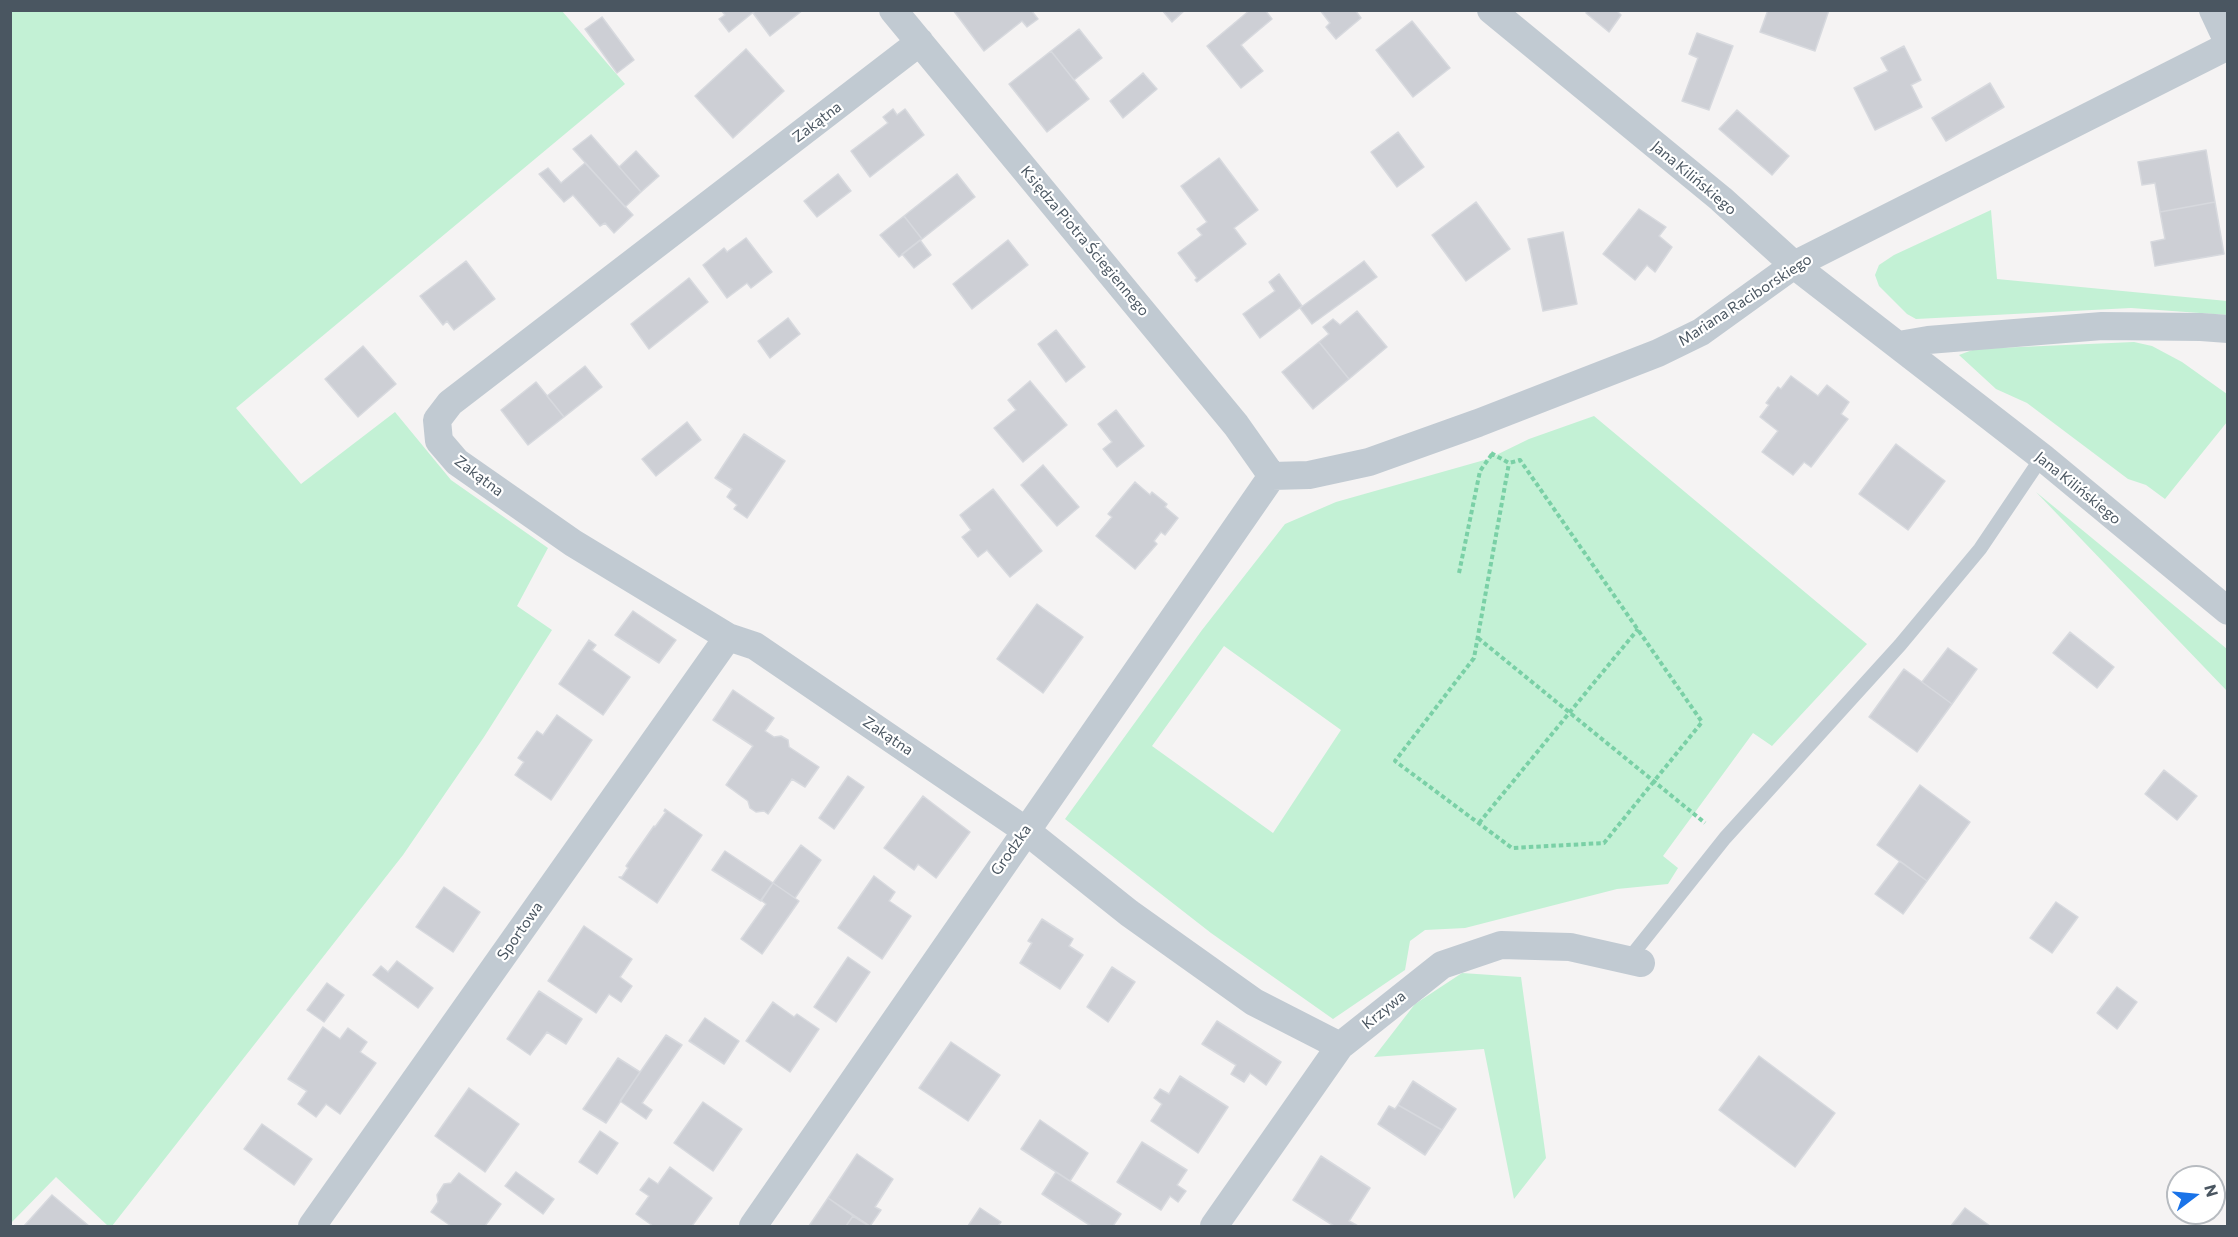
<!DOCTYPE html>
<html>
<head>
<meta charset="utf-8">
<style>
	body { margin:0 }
	#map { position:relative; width:2238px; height:1237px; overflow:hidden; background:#f5f3f3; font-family:Commissioner,sans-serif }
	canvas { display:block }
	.frame { position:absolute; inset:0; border:12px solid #4a5661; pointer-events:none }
	.north { position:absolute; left:2166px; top:1165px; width:60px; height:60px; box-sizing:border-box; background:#fff; border:2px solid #b7bbc0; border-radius:50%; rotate:74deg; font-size:16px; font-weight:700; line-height:24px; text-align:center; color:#4a5661 }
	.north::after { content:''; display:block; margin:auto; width:21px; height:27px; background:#1a73e8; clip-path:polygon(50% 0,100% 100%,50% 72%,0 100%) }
</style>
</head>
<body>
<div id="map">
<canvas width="2238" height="1237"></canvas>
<div class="frame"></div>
<div class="north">N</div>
</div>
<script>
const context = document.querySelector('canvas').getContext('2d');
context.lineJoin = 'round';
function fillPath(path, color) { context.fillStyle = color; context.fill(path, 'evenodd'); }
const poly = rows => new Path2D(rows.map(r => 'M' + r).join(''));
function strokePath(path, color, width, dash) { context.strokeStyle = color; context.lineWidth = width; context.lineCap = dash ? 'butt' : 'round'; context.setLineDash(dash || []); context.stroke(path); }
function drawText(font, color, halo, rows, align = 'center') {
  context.font = font + ' Commissioner,sans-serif'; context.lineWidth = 4.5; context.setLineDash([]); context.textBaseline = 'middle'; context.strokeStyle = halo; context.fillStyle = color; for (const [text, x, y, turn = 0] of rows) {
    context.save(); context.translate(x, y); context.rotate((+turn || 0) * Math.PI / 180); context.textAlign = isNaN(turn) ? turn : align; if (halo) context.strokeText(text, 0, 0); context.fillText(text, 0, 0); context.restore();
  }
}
fillPath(poly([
	[10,11,562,11,625,84,236,408,301,484,395,412,451,480,548,548,517,606,552,630,484,737,403,855,112,1226,108,1226,56,1177,11,1223],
	[1991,210,1997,279,2227,301,2227,315,2131,308,1916,319,1907,314,1879,286,1875,275,1879,265,1894,255],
	[2134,342,2152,346,2182,362,2227,394,2227,422,2165,499,2146,485,2128,479,2027,403,1996,389,1959,355,1975,349],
	[1594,416,1867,644,1772,746,1753,733,1663,856,1678,868,1668,884,1617,889,1465,928,1425,930,1410,941,1405,970,1333,1019,1211,933,1065,819,1202,630,1285,524,1336,502,1488,459,1529,439],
	[1224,646,1341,730,1273,833,1152,746],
	[2036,492,2227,649,2227,691],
	[1462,973,1521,977,1546,1158,1514,1199,1484,1049,1374,1057,1415,1004]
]), '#c3f1d5');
const building = poly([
	[721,10,756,10,729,32,719,19,725,15,721,10],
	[756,10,803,10,770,36,753,13,756,10],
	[953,10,1031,10,1038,19,1027,27,1022,21,984,51,953,10],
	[1162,10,1185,10,1172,22,1162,10],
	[1250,10,1265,10,1272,19,1241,45,1263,71,1241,88,1207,46,1250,10],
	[1320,10,1355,10,1361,18,1336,39,1326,27,1330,23,1320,10],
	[1588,10,1616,10,1621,15,1609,32,1586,13,1588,10],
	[1768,10,1829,10,1815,51,1760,32,1768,10],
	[602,17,634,60,617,73,585,29,602,17],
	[1412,21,1450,68,1413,97,1376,50,1412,21],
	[1079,29,1102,58,1074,80,1051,51,1079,29],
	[1697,33,1733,46,1709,110,1682,101,1698,58,1689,54,1697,33],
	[1904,46,1921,80,1911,85,1922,107,1875,130,1854,88,1888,71,1881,58,1904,46],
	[746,49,784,91,733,138,695,96,746,49],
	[1051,51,1089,99,1047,132,1009,84,1051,51],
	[1143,73,1157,89,1123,118,1110,101,1143,73],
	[1990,83,2004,107,1946,141,1932,118,1990,83],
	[893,109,897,115,905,109,924,135,870,177,851,151,888,123,883,117,893,109],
	[1737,110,1789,156,1772,175,1719,129,1737,110],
	[1398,132,1424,167,1397,187,1371,152,1398,132],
	[591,135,641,192,625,207,573,149,591,135],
	[2206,150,2215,202,2160,212,2155,183,2142,185,2138,162,2206,150],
	[636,151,659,176,641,192,619,167,636,151],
	[1219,158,1258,210,1234,228,1246,244,1197,282,1195,280,1197,278,1178,253,1202,235,1197,229,1207,222,1181,186,1219,158],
	[585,163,633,215,614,233,605,223,600,226,573,195,564,202,539,174,548,168,561,183,585,163],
	[838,174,851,191,817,217,804,201,838,174],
	[957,174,975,197,922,239,904,216,957,174],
	[1476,202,1510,249,1466,281,1432,235,1476,202],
	[2215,202,2224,254,2155,266,2151,242,2165,239,2160,212,2215,202],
	[1639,209,1666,227,1659,236,1672,247,1655,272,1647,265,1635,280,1603,254,1639,209],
	[904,216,922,239,899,257,880,235,904,216],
	[1563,232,1577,304,1543,311,1528,239,1563,232],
	[746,238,772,272,751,288,747,283,727,298,703,265,724,248,727,252,746,238],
	[920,240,931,255,914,268,902,254,920,240],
	[1008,240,1028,265,972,309,953,284,1008,240],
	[466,261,495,299,454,330,447,321,443,325,420,296,466,261],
	[1364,261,1377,277,1312,324,1300,308,1364,261],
	[1279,274,1302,306,1260,338,1243,314,1275,291,1269,282,1279,274],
	[689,278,708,302,649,349,631,324,689,278],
	[1357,311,1387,347,1349,379,1319,342,1329,334,1323,327,1333,319,1340,325,1357,311],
	[788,318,800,334,770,358,758,341,788,318],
	[1056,330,1085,367,1066,382,1038,344,1056,330],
	[1319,342,1349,379,1313,409,1282,372,1319,342],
	[363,346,396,384,358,417,325,379,363,346],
	[585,366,602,387,564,417,547,396,585,366],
	[1791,376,1818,396,1827,385,1849,402,1841,414,1848,419,1811,467,1804,462,1793,475,1762,452,1778,431,1760,417,1769,405,1766,403,1778,387,1781,389,1791,376],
	[1030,381,1067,425,1023,462,994,428,1016,410,1008,400,1030,381],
	[536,382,564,417,528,445,501,410,536,382],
	[1116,410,1144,446,1117,467,1103,449,1112,442,1098,424,1116,410],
	[687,422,701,440,656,476,642,459,687,422],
	[744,434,785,461,747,518,734,509,737,505,727,497,732,489,715,478,744,434],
	[1896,444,1945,481,1908,530,1859,494,1896,444],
	[1043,465,1079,507,1057,526,1021,485,1043,465],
	[1135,482,1150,495,1152,492,1167,504,1165,507,1178,518,1165,535,1161,532,1154,541,1157,544,1135,569,1096,536,1112,517,1108,514,1135,482],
	[993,489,1042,551,1010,577,987,550,978,557,962,537,971,530,960,515,993,489],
	[1037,604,1083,637,1043,693,997,659,1037,604],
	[633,611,676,640,659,663,615,635,633,611],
	[2070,632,2114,667,2097,688,2053,653,2070,632],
	[589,640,596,645,592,650,630,677,603,715,559,684,589,640],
	[1948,648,1977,669,1952,704,1922,682,1948,648],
	[1904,669,1952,704,1917,752,1869,717,1904,669],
	[733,690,774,718,765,731,774,737,781,736,788,740,789,747,819,767,805,787,792,779,768,814,764,811,756,812,750,808,748,801,726,785,753,746,713,720,733,690],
	[557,715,592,740,551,800,515,775,524,762,518,758,537,731,543,735,557,715],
	[2164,770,2197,796,2177,820,2145,794,2164,770],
	[848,776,864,787,834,829,819,818,848,776],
	[1920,785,1970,822,1927,881,1877,845,1920,785],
	[923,796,970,832,936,878,918,864,914,870,884,848,923,796],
	[665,809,702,835,657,903,619,877,622,877,628,868,626,866,654,826,655,827,666,812,664,811,665,809],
	[801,845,821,860,795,898,773,883,801,845],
	[725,851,773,883,761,901,712,870,725,851],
	[1900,861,1927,881,1903,914,1875,894,1900,861],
	[874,876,895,892,889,901,911,916,882,959,838,928,874,876],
	[773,883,799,901,762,954,741,939,766,904,761,900,773,883],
	[444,887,480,912,453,952,416,927,444,887],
	[2056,902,2078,917,2052,953,2030,938,2056,902],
	[1042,919,1073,939,1069,946,1083,955,1060,989,1020,963,1032,943,1028,941,1042,919],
	[584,926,632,959,620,977,632,986,621,1002,609,994,596,1013,548,981,584,926],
	[848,957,870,972,836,1022,814,1007,848,957],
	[397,961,433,988,418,1008,373,975,381,966,388,972,397,961],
	[1112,967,1135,982,1108,1022,1087,1007,1112,967],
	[327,983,344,995,324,1022,307,1010,327,983],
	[2117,987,2137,1002,2117,1029,2097,1013,2117,987],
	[539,991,582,1019,566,1044,547,1032,530,1055,507,1039,539,991],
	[773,1002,794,1017,797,1014,819,1029,790,1072,746,1041,773,1002],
	[705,1018,739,1041,724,1064,689,1041,705,1018],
	[1217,1021,1281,1062,1266,1085,1250,1073,1244,1082,1231,1074,1236,1065,1202,1044,1217,1021],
	[323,1027,340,1039,348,1028,367,1042,360,1052,376,1063,340,1114,326,1104,316,1117,298,1104,307,1091,288,1079,323,1027],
	[666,1035,682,1045,642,1103,652,1110,646,1119,620,1101,666,1035],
	[951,1042,1000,1075,968,1121,919,1088,951,1042],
	[1759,1056,1835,1113,1795,1167,1719,1110,1759,1056],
	[618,1058,640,1072,606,1123,583,1109,618,1058],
	[1180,1076,1228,1107,1198,1153,1151,1121,1162,1104,1154,1098,1160,1089,1169,1094,1180,1076],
	[1413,1081,1456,1109,1442,1130,1398,1105,1413,1081],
	[469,1088,519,1124,485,1172,435,1136,469,1088],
	[703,1102,742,1129,713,1171,674,1143,703,1102],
	[1398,1105,1442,1130,1425,1155,1378,1124,1389,1106,1395,1109,1398,1105],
	[1040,1120,1088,1153,1070,1181,1021,1149,1040,1120],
	[262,1124,312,1159,294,1185,244,1149,262,1124],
	[600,1131,618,1143,597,1174,579,1162,600,1131],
	[1142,1142,1187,1170,1177,1185,1186,1191,1178,1202,1170,1196,1161,1210,1117,1182,1142,1142],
	[857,1154,893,1179,875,1207,881,1210,870,1226,828,1198,857,1154],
	[1321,1156,1370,1188,1349,1221,1358,1226,1334,1226,1293,1200,1321,1156],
	[670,1167,712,1198,692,1226,653,1226,636,1214,649,1196,640,1190,649,1178,658,1184,670,1167],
	[516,1172,554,1199,543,1214,505,1186,516,1172],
	[1056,1172,1121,1214,1113,1226,1091,1226,1042,1194,1056,1172],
	[459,1173,501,1204,485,1226,451,1226,431,1212,438,1202,437,1195,444,1184,451,1183,459,1173],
	[52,1195,89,1226,24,1226,52,1195],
	[828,1198,853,1216,846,1226,809,1226,828,1198],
	[980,1208,1001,1222,998,1226,968,1226,980,1208],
	[1965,1208,1990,1226,1951,1226,1965,1208],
	[853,1216,869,1226,846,1226,853,1216]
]);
fillPath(building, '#cdcfd5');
strokePath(building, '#d7d9de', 1.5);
strokePath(poly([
	[1491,453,1509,463,1520,460,1702,722,1604,843,1512,848,1395,761,1474,658,1509,463],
	[1459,573,1480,471,1492,454],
	[1478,638,1705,823],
	[1479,823,1638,629]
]), '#7ad0a6', 4, [4.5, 3]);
strokePath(poly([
	[1628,960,1725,838,1900,645,1980,549,2042,457]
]), '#c1cad2', 14);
strokePath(poly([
	[893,10,1236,425,1272,476],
	[1491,10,1721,199,1794,265,2042,457,2228,611],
	[2213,10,2228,42],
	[920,42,450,403,437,420,439,441,457,462,573,543,728,637,755,646,1025,830,1129,913,1254,1002,1340,1046],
	[1899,345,1928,340,2102,326,2201,327,2228,329],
	[1272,476,1309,475,1369,462,1478,423,1658,353,1701,332,1794,265,2228,46],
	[312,1226,728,637],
	[753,1226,1272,476],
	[1214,1226,1340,1046,1442,965,1501,945,1570,947,1641,963]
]), '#c1cad2', 28);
drawText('15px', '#4a5661', '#fff', [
	["Zakątna",817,122,-37],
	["Jana Kilińskiego",1694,178,40],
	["Księdza Piotra Ściegiennego",1085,241,50],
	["Mariana Raciborskiego",1745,300,-33],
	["Zakątna",479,476,37],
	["Jana Kilińskiego",2078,488,39],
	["Zakątna",888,736,34],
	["Grodzka",1011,850,-55],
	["Sportowa",520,931,-55],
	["Krzywa",1384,1010,-39]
]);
</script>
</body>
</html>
